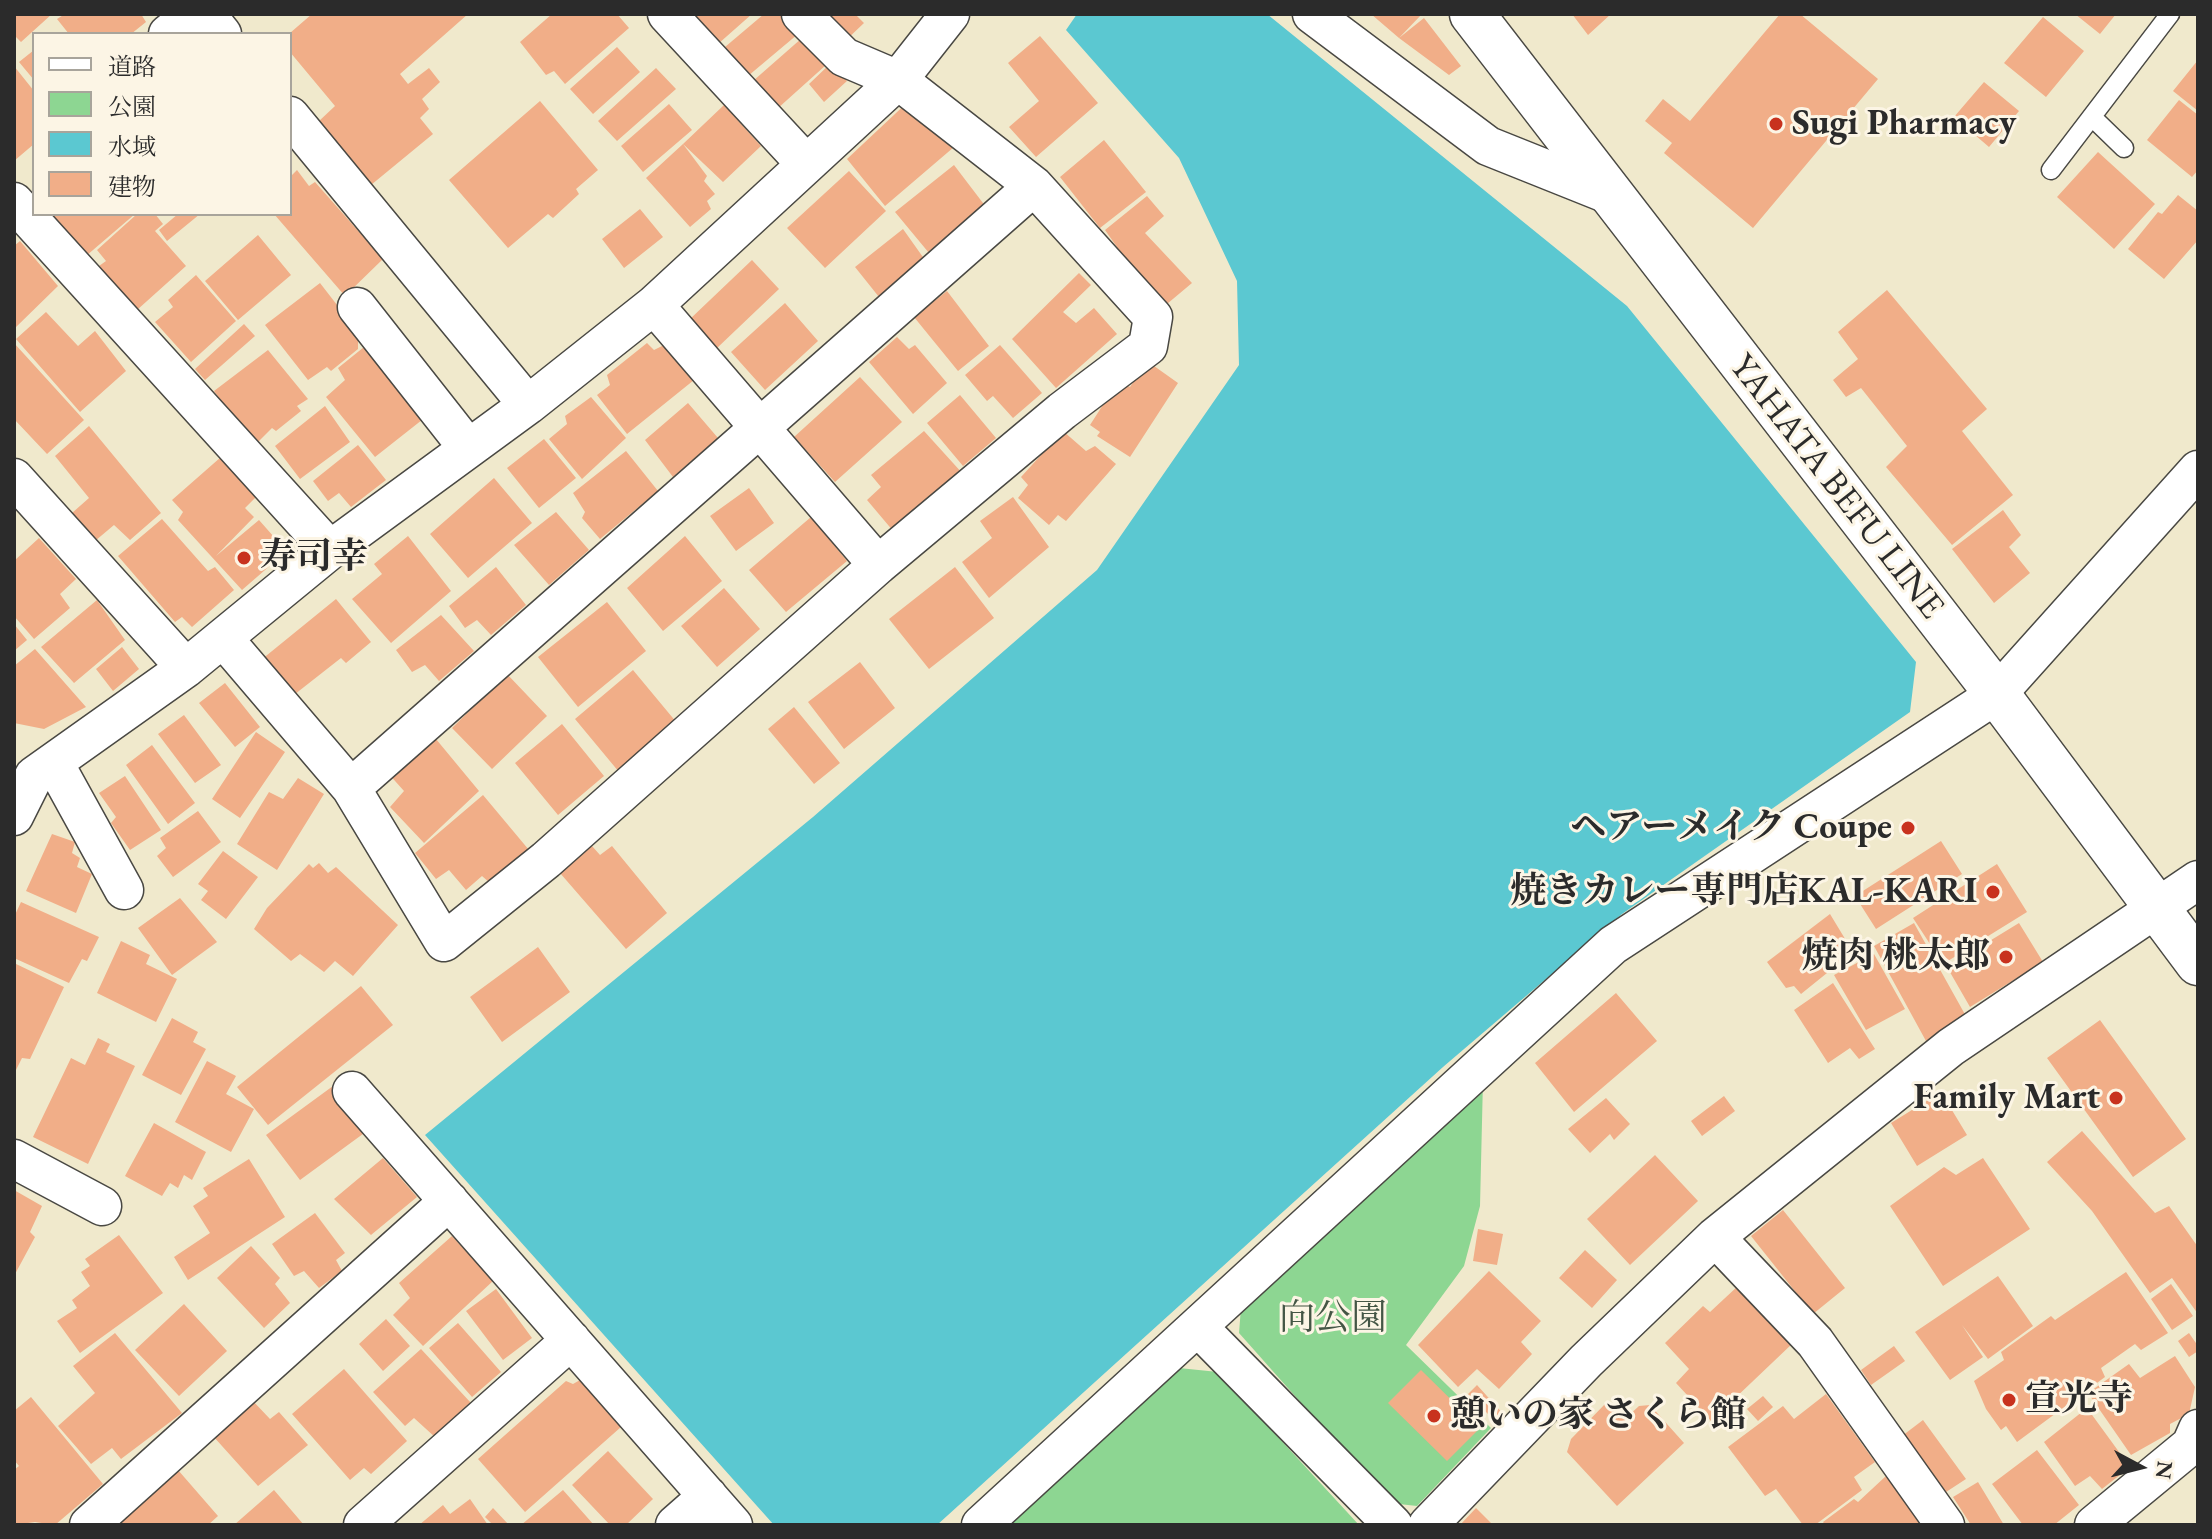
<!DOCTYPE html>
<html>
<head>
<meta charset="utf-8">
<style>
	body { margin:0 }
	#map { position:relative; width:2212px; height:1539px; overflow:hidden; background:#f0e9cc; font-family:"EB Garamond","Noto Serif JP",serif }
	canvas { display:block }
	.frame { position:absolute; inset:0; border:16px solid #2b2b2b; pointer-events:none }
	.legend { position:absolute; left:32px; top:32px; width:260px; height:184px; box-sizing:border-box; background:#fcf5e5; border:2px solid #a8a49b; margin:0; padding:10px 14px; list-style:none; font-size:24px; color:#2b2b2b }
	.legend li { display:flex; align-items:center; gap:16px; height:40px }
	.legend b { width:40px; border:2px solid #a8a49b }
	.north { position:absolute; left:2100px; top:1427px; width:80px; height:80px; -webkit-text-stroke:6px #fcf5e5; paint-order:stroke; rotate:97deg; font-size:22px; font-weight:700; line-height:32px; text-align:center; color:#2b2b2b }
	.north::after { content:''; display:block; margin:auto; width:28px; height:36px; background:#2b2b2b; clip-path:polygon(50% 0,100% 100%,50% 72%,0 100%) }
</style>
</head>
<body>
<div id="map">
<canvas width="2212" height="1539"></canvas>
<div class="frame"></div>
<ul class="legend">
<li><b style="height:10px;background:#fff"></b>道路</li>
<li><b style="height:22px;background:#8dd692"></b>公園</li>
<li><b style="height:22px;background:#5bc8d1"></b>水域</li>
<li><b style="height:22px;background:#f1ae88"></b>建物</li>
</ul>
<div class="north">N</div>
</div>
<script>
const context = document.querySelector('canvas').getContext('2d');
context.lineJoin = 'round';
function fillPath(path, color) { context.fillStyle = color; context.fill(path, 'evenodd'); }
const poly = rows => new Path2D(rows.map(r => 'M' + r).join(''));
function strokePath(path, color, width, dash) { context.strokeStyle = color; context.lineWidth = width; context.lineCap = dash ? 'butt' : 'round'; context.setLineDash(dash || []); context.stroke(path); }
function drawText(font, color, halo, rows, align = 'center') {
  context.font = font + ' "EB Garamond","Noto Serif JP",serif'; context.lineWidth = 6; context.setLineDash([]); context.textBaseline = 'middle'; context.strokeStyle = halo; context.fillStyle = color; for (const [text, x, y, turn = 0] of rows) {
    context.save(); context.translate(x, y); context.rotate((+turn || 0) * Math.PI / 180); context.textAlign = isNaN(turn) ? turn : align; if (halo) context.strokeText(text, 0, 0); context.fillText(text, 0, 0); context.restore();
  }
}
fillPath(poly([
	[1483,1080,1480,1206,1464,1266,1406,1345,1491,1428,1417,1506,1390,1503,1239,1333,1242,1295],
	[1179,1368,1218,1372,1359,1525,1009,1525]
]), '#8dd692');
fillPath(poly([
	[1077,14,1267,14,1627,306,1916,662,1910,712,1622,914,1443,1067,937,1525,774,1525,425,1135,813,817,1097,570,1239,365,1237,281,1179,158,1066,30]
]), '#5bc8d1');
fillPath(poly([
	[14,14,52,14,21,42,14,35],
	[65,14,141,14,146,22,131,34,69,34,57,19],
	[312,14,468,14,400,74,408,84,429,68,440,82,422,99,429,109,420,118,433,134,371,185,318,122,335,106,290,52,290,33],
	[552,14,617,14,629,28,565,84,554,71,546,75,520,42],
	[698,14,752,14,718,44,694,17],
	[764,14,781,14,798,34,748,76,725,47],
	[811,14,855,14,864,23,841,45],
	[1371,14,1422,14,1399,38,1424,18,1461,66,1449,75,1399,38],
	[1572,14,1611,14,1588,35],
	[1780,14,1800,14,1878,79,1753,228,1664,153,1672,143,1645,121,1663,99,1690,121],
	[2075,14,2116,14,2100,34],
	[2043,17,2084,51,2046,97,2004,63],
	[1040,36,1098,103,1036,157,1009,127,1039,101,1008,63],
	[802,38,826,65,777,109,753,81],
	[617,47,640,72,593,114,570,89],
	[34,50,34,80,19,62],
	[2198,60,2198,111,2173,91],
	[831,63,847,81,824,102,809,84],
	[14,66,34,91,34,144,14,161],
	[656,68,676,89,617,141,598,121],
	[1984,82,2019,111,1989,147,1954,117],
	[912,98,954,147,885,206,847,159],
	[2179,100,2198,115,2198,170,2192,177,2147,140],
	[540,101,598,170,576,189,579,194,553,218,548,214,508,248,449,180],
	[669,104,692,130,643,172,621,146],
	[724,105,761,146,723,182,683,144],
	[1104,140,1146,192,1100,228,1060,177],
	[683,144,707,176,704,181,715,194,707,201,711,209,690,227,646,178],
	[2098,152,2155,204,2114,249,2057,197],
	[954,165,986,207,929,253,895,212],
	[297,170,309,186,315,182,383,259,345,296,274,214,290,214,290,177],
	[849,171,886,211,825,268,787,228],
	[2178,195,2198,211,2198,240,2164,279,2128,249,2158,212,2162,214],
	[1147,196,1164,216,1145,233,1192,283,1161,309,1111,250,1117,247,1105,230],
	[640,209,663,237,624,268,602,239],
	[51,214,135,214,86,256],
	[137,214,155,214,163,224,155,231,186,266,137,310,99,266,106,261,97,250],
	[178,214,200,214,167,241,159,230],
	[903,229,925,260,879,297,855,267],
	[258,235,291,275,238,320,205,281],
	[20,241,58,286,14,329,14,246],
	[752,260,779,289,716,349,689,320],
	[1079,273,1091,285,1063,312,1076,323,1094,308,1117,334,1056,388,1012,339],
	[196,275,236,321,191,362,155,322,173,307,168,300],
	[320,283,358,332,358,349,331,371,327,367,308,380,265,325],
	[1887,290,1987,409,1962,431,2013,495,1952,545,1886,467,1907,446,1861,388,1846,397,1833,380,1858,359,1838,332],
	[947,291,989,346,958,371,914,317],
	[785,303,818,341,765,390,731,352],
	[46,312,78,346,95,331,126,371,80,412,16,339],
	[244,324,255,336,205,380,195,369],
	[897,337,909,349,915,345,947,383,913,414,869,362],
	[14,343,84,420,47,454,14,419],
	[369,343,427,416,375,457,326,397,345,380,338,368],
	[647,343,654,350,666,344,694,380,627,434,597,395,610,385,607,375],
	[1000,345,1042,393,1013,418,993,396,987,401,965,375],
	[268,350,308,399,297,406,301,411,276,431,272,428,254,446,214,391],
	[1147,361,1178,383,1130,457,1097,436,1100,432,1090,425,1119,380,1130,387],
	[860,377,902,422,835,482,794,437],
	[960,395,996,438,963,466,927,423],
	[591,397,626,438,582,479,549,439,567,424,565,416],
	[688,403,718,438,673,477,645,440],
	[325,406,350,442,300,479,275,446],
	[89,426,161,513,130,540,114,525,95,541,72,513,89,498,55,456],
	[924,431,963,474,894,532,867,500,881,487,871,475],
	[1063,431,1086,451,1095,446,1116,464,1066,521,1058,515,1049,525,1018,498,1028,485,1021,477],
	[544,439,576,478,539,508,507,468],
	[358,445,386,480,351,507,339,493,328,501,313,481],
	[626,451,658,491,600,539,582,518,585,512,573,493],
	[221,457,256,497,245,508,254,517,216,556,259,520,274,537,270,543,280,557,242,590,178,520,183,512,172,500],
	[494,478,532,523,468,578,430,534],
	[749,488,774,523,736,551,710,516],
	[1013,497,1049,547,989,598,962,562,992,538,980,521],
	[2003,510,2021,535,2009,547,2030,573,1994,603,1952,549],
	[556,512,589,550,549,585,514,545],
	[811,517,847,561,786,612,749,570],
	[162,519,208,571,215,567,234,590,192,627,182,617,175,622,118,556],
	[408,536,451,591,391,643,352,599,382,574,374,564],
	[685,536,722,581,663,631,627,588],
	[39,538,76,579,60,594,70,608,34,639,14,616,14,561],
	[496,567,526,605,491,635,477,620,465,628,449,606],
	[955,567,994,618,929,669,889,619],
	[724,588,760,629,717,667,681,626],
	[336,599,371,642,346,663,341,658,290,698,261,660],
	[97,600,125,640,74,683,41,647],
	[607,602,646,651,578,707,538,657],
	[441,615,474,651,439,681,425,665,412,672,396,650],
	[14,624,27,640,14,651],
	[122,647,139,669,113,691,96,669],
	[35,649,86,707,44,729,14,723,14,666],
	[860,662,895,708,844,749,808,702],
	[633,670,677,723,619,772,575,719],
	[507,674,547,716,492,769,452,728],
	[225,683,260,727,235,747,199,703],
	[794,707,840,763,814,784,768,729],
	[184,715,221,765,195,783,158,734],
	[562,724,604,776,558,815,515,763],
	[256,732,285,752,240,818,212,799],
	[431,733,479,791,424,843,390,807,404,791,387,772],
	[152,745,195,803,168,824,126,765],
	[125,776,161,830,130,850,111,823,116,817,99,793],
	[298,778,324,794,277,870,237,844,269,792,283,799],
	[483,795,529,850,490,883,482,876,466,890,449,870,436,879,415,853],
	[198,811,221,842,173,877,157,856,166,848,160,838],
	[52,834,75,842,72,853,80,858,77,867,92,874,76,913,26,891],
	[1941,841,1962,874,1876,929,1855,896],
	[592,846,600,855,612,846,667,913,626,949,560,873],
	[223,851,258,877,226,919,201,900,208,891,198,884],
	[319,863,328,873,336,867,398,925,353,976,335,961,324,972,300,954,291,961,254,929,267,908,309,864,313,868],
	[1997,864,2027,912,1943,964,1913,918],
	[180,898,217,942,172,975,138,928],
	[21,902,99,937,87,961,82,959,69,983,14,958,14,917],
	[1830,914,1853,952,1801,994,1794,986,1786,988,1767,962],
	[1914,923,1967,1018,1926,1041,1874,946],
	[2019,923,2043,962,1970,1007,1947,967],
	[121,941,150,955,146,964,177,979,156,1022,97,993],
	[538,947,570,992,502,1042,470,997],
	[1874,954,1905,1009,1866,1030,1834,975],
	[14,963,64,987,30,1059,22,1058,14,1074],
	[1833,983,1875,1049,1859,1059,1850,1048,1828,1063,1794,1010],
	[361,986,393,1025,268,1125,237,1087],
	[1616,993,1657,1041,1574,1112,1535,1063],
	[172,1018,198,1032,193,1042,206,1049,181,1095,142,1075],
	[2100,1020,2186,1139,2133,1177,2047,1058],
	[98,1038,110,1044,106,1052,135,1066,88,1164,33,1137,71,1058,85,1065],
	[207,1061,236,1076,226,1094,254,1109,231,1152,175,1122],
	[333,1086,367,1131,300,1180,266,1135],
	[1941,1092,1967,1135,1917,1166,1891,1123],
	[1724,1096,1735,1111,1702,1136,1691,1121],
	[1606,1098,1630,1124,1614,1140,1610,1134,1590,1153,1568,1129],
	[154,1123,206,1152,192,1180,184,1175,178,1188,170,1183,162,1196,125,1176],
	[2082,1131,2155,1213,2169,1206,2198,1247,2198,1314,2172,1278,2150,1293,2092,1211,2047,1162],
	[1655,1155,1698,1201,1630,1265,1587,1219],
	[383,1158,417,1197,371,1235,334,1199],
	[1983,1158,2030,1229,1943,1286,1890,1206,1944,1167,1956,1175],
	[249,1159,285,1217,188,1280,174,1257,210,1233,193,1206,208,1196,203,1188],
	[14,1190,42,1206,30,1232,35,1237,14,1276],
	[1783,1210,1845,1288,1813,1314,1751,1236],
	[315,1213,345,1253,336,1260,342,1271,319,1288,304,1271,294,1276,272,1244],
	[1478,1229,1503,1234,1497,1265,1473,1261],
	[119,1235,163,1293,80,1353,57,1321,77,1308,72,1300,90,1286,81,1272,90,1266,85,1259],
	[452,1236,493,1281,423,1346,393,1315,410,1298,399,1283],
	[251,1246,280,1278,275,1284,290,1303,264,1328,217,1278],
	[1585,1250,1617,1280,1592,1308,1559,1278],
	[1489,1271,1541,1321,1521,1342,1532,1354,1499,1389,1477,1369,1458,1387,1418,1345],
	[2126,1272,2168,1333,2141,1350,2135,1344,2101,1368,2105,1377,2017,1442,2006,1426,2001,1430,1986,1409,1974,1381,2004,1360,2001,1352,2051,1316,2055,1320],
	[1998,1276,2033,1326,1988,1359,1962,1325,1983,1357,1950,1380,1915,1332],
	[2171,1284,2193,1316,2172,1330,2151,1299],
	[1739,1285,1793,1343,1711,1421,1676,1383,1689,1369,1665,1343,1703,1306,1710,1312],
	[496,1289,532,1338,503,1360,466,1311],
	[184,1304,227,1351,179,1396,135,1350],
	[386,1319,410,1346,383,1371,359,1344],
	[458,1323,501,1372,472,1397,429,1348],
	[115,1333,182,1413,121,1459,112,1448,91,1464,58,1426,95,1393,73,1366],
	[2189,1333,2198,1346,2198,1351,2189,1357,2178,1341],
	[1894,1346,1905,1361,1871,1385,1861,1370],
	[421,1349,471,1403,436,1438,414,1418,405,1426,373,1392],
	[2175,1356,2195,1387,2189,1414,2170,1424,2170,1433,2131,1455,2088,1393,2129,1364,2140,1378],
	[344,1369,407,1441,371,1474,364,1468,350,1480,292,1414],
	[1421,1370,1480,1428,1447,1461,1388,1403],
	[580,1380,621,1427,525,1512,478,1459,566,1381,573,1384],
	[1477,1385,1505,1416,1497,1423,1468,1394],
	[1826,1394,1875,1462,1854,1477,1862,1490,1815,1525,1803,1525,1776,1489,1765,1496,1728,1447,1783,1406,1794,1419],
	[1763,1396,1773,1407,1758,1421,1747,1409],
	[31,1397,103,1484,55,1525,35,1522,14,1525,14,1470,19,1466,14,1460,14,1411],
	[252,1400,270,1419,279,1412,308,1445,258,1486,213,1436],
	[1605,1404,1627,1417,1639,1406,1650,1405,1684,1443,1617,1506,1567,1452,1571,1439],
	[2087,1408,2130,1467,2102,1489,2090,1476,2075,1486,2044,1442],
	[1923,1420,1966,1479,1943,1494,1902,1436],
	[2037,1450,2079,1505,2054,1525,2023,1525,1992,1484],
	[608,1451,653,1499,626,1525,610,1525,572,1485],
	[178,1470,218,1516,208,1525,117,1525],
	[1886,1476,1922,1525,1825,1525,1823,1522,1854,1499,1858,1502],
	[1978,1482,2004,1525,1971,1525,1953,1497],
	[274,1490,304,1525,234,1525],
	[563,1490,594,1525,521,1525],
	[470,1499,488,1525,419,1525,443,1505,450,1514],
	[493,1508,509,1525,493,1525,485,1517],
	[1476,1508,1493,1525,1460,1525]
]), '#f1ae88');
const lane = poly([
	[2092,117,2124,148],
	[2051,170,2170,14]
]);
const street = poly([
	[206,14,222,34],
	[667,14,806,164],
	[1312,14,1488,146,1608,194],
	[168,34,193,14],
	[290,116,528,405],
	[14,202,330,550],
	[654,305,878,565],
	[357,307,468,448],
	[14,478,186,668],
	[223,638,351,788,444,942,546,860,878,565,1062,411,1148,346,1153,317,1034,186,898,80,844,57,801,14],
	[54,763,124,890],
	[351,788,1034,186],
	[14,816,34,776,186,668,330,550,528,405,654,305,898,80,950,14],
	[352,1091,733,1525],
	[14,1159,102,1206],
	[1715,1237,1815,1342,1945,1525],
	[1199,1328,1393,1525],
	[89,1525,449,1201],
	[363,1525,571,1340],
	[675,1525,708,1496],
	[981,1525,1613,945,1997,694,2198,470],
	[1428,1525,1586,1361,1715,1237,1951,1047,2198,880],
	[2094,1525,2191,1445,2198,1429]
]);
const secondary = poly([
	[1472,14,1997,694,2198,963]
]);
strokePath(lane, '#494843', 21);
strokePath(street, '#494843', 41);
strokePath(secondary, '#494843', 47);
strokePath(lane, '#fff', 18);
strokePath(street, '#fff', 38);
strokePath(secondary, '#fff', 44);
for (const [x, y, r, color] of [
	[1776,124,8,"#c8321e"],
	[244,558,8,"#c8321e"],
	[1908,828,8,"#c8321e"],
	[1993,892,8,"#c8321e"],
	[2006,957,8,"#c8321e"],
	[2116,1098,8,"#c8321e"],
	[2009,1400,8,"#c8321e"],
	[1434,1416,8,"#c8321e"]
]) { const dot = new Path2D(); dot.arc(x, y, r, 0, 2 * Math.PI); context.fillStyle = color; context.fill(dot); strokePath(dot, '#fcf5e5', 3); }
drawText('bold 36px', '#2b2b2b', '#fcf5e5', [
	["Sugi Pharmacy",1792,124],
	["寿司幸",260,558],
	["ヘアーメイク Coupe",1892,828,"right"],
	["焼きカレー専門店KAL-KARI",1977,892,"right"],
	["焼肉 桃太郎",1990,957,"right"],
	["Family Mart",2100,1098,"right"],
	["宣光寺",2025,1400],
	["憩いの家 さくら館",1450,1416]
], 'left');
drawText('36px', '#2b2b2b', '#fcf5e5', [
	["YAHATA BEFU LINE",1836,487,52]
]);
drawText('36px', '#445645', '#fcf5e5', [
	["向公園",1333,1319]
]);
</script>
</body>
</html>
